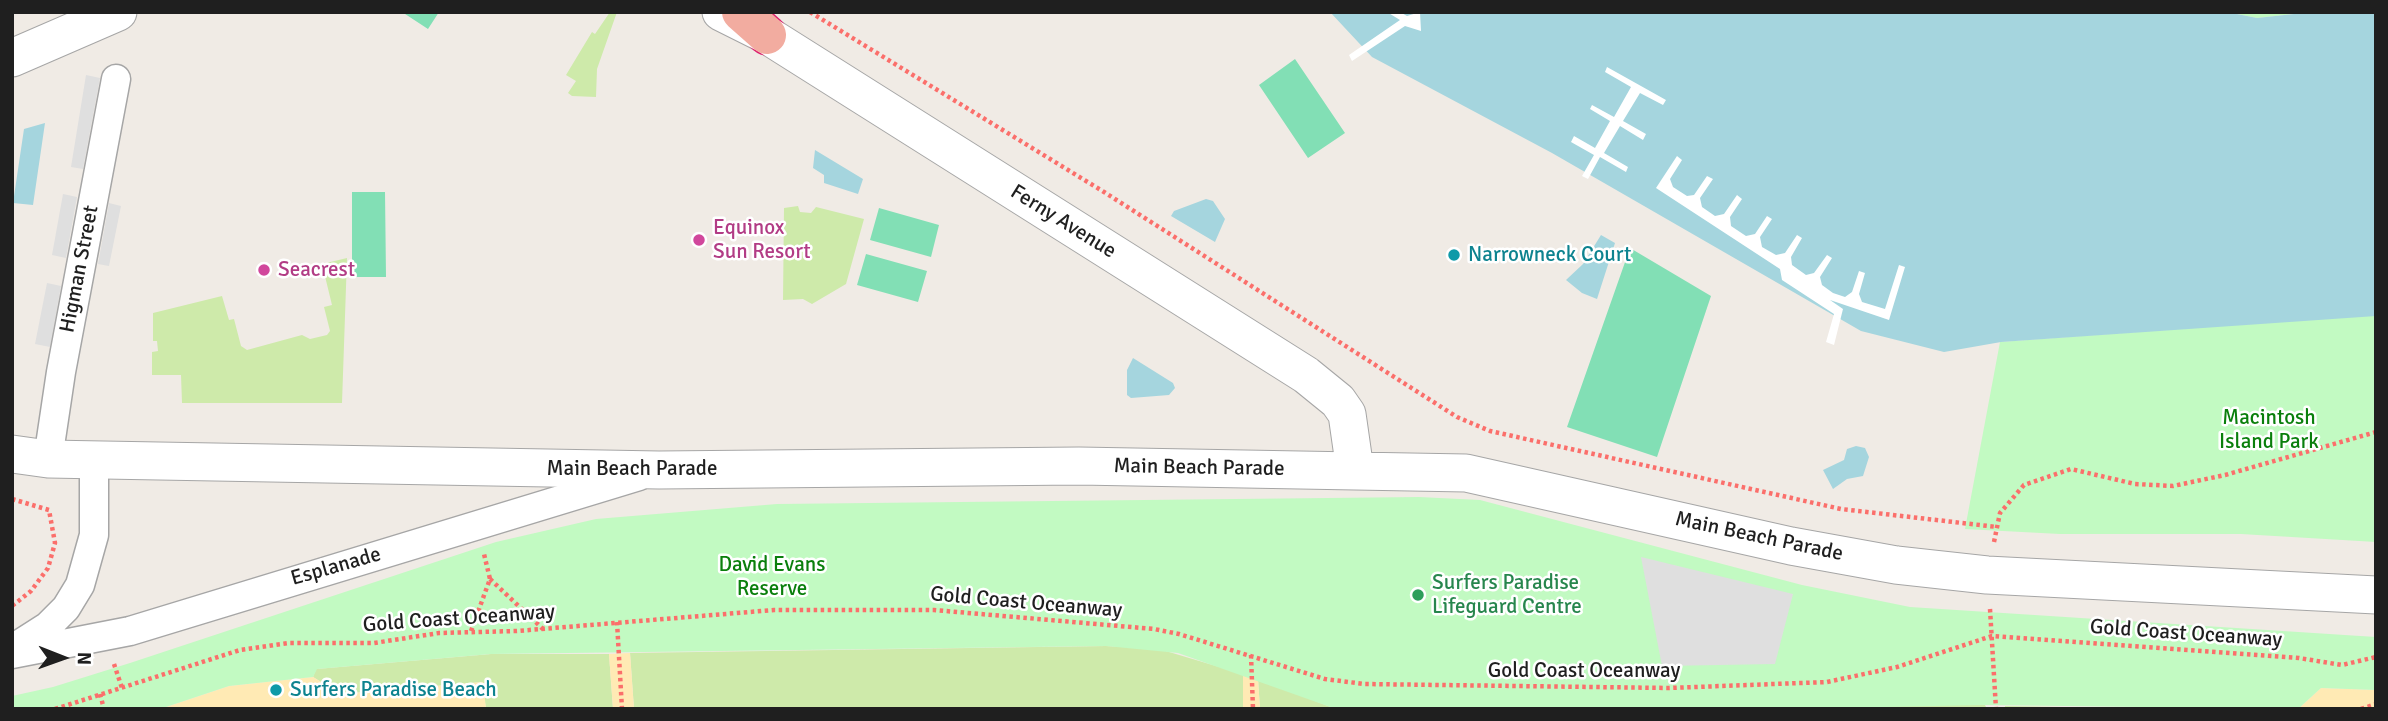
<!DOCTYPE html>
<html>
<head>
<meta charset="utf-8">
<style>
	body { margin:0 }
	#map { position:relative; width:2388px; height:721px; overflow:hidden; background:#f0ebe5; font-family:Signika,sans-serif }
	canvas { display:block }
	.frame { position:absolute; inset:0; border:14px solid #1f1f1f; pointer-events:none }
	.north { position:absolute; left:28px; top:623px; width:70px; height:70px; -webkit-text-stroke:5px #fff; paint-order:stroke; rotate:91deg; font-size:19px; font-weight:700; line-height:28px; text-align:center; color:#1f1f1f }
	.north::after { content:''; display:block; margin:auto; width:24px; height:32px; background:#1f1f1f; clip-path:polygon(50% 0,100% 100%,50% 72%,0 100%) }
</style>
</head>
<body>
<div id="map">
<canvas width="2388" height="721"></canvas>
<div class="frame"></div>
<div class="north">N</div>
</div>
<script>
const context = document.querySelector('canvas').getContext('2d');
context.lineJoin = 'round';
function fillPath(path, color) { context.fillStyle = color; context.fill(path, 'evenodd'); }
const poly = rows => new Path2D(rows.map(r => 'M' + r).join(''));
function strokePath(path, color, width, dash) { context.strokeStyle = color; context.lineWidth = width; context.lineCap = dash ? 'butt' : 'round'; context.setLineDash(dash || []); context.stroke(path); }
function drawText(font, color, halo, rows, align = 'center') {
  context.font = font + ' Signika,sans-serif'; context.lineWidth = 5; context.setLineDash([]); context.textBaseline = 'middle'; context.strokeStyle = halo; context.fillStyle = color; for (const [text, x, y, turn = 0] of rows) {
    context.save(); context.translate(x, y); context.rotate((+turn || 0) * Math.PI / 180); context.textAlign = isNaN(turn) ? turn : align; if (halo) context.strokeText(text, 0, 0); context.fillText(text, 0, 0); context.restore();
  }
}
fillPath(poly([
	[610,12,617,12,597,69,596,97,572,96,568,93,576,81,566,75,592,32,595,34],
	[798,206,800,212,811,213,816,207,864,219,846,284,812,304,803,299,783,300,784,208],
	[347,258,342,403,182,403,181,375,152,375,152,352,158,351,157,341,153,341,153,313,222,296,229,320,234,319,241,346,247,350,302,335,310,339,327,335,330,331,324,307,332,305,322,264],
	[1106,646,1159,649,1243,674,1243,709,634,709,630,653],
	[491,654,609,654,613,709,486,709,482,682,341,694,313,677,316,669],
	[1258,679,1336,709,1260,709],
	[1854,705,1985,705,1987,709,1782,709],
	[2005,706,2125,708,2165,709,2005,709]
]), '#ceeaaa');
fillPath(poly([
	[630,653,634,709,613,709,609,654],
	[1243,674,1258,679,1260,709,1243,709],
	[313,677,341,694,483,682,486,709,160,709,229,686],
	[2321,688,2376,690,2376,709,2298,709]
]), '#ffeab4');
fillPath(poly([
	[2227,12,2312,12,2257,18],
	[2353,316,2376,316,2376,542,2241,534,2060,534,1965,529,2000,342],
	[1419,497,1480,500,1802,585,1910,607,2376,637,2376,690,2321,688,2298,709,1985,705,1779,709,1336,709,1178,653,1106,646,491,654,317,669,313,677,229,686,160,709,12,709,12,696,53,687,130,663,496,542,596,519,777,504]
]), '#c2fac2');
fillPath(poly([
	[402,12,439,12,428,29],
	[1295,59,1345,133,1308,158,1259,85],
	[352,192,385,192,386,277,352,277],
	[879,208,939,225,931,257,870,240],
	[1630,248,1711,296,1657,457,1567,427],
	[866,254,927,271,918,302,857,285]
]), '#82dfb5');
fillPath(poly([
	[86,75,100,78,83,169,71,167],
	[63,194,77,197,66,258,52,255],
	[109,203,121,206,109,266,98,264],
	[47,283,61,286,50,347,35,344],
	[1641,557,1793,594,1775,664,1662,666]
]), '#dfdfdf');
fillPath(poly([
	[1330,12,2227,12,2257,18,2312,12,2376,12,2376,316,2001,342,1944,352,1861,331,1552,153,1372,57],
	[45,123,33,205,13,203,24,129],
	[815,150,863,179,858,194,824,183,824,175,813,168],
	[1206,199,1213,201,1225,219,1215,242,1171,216,1174,211],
	[1601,235,1615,243,1597,299,1582,293,1566,280,1583,264],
	[1133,358,1173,383,1175,388,1169,395,1131,398,1127,395,1127,370],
	[1856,446,1865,448,1869,457,1863,476,1847,479,1833,489,1823,470,1844,460,1847,449]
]), '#a5d5de');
fillPath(poly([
	[1387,12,1400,12,1407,16,1420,12,1421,31,1405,26,1352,61,1349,55,1400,20],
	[1607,67,1666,100,1663,105,1640,93,1623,121,1646,134,1643,140,1620,126,1604,153,1628,167,1626,172,1600,157,1588,179,1582,176,1594,155,1571,142,1574,136,1595,148,1610,121,1590,109,1592,105,1614,117,1631,87,1605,72],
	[1677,156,1682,160,1670,179,1673,187,1687,196,1694,195,1707,176,1713,179,1700,198,1702,207,1715,216,1724,214,1737,195,1742,199,1730,217,1731,226,1746,236,1755,234,1767,216,1772,219,1760,237,1762,247,1776,255,1785,253,1797,235,1802,238,1791,257,1792,265,1806,275,1814,273,1827,255,1832,258,1820,277,1822,285,1833,293,1845,297,1852,292,1859,271,1865,273,1859,294,1862,302,1885,309,1899,265,1905,267,1889,320,1830,300,1843,309,1834,345,1826,342,1834,314,1782,280,1780,269,1656,188]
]), '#fff');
const minor = poly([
	[48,459,61,372,116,79],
	[12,649,48,626,66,608,80,585,94,535,94,460],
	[12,654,130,631,639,476]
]);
const tertiary = poly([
	[721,12,767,35,1306,375,1338,401,1347,414,1355,470],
	[12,58,118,12],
	[12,454,48,459,659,470,1079,466,1466,473,1791,546,1896,565,1987,575,2376,595]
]);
const trunk = poly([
	[741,12,767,35]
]);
strokePath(minor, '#a6a6a6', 31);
strokePath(tertiary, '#a6a6a6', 39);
strokePath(trunk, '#dd2370', 41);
strokePath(poly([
	[810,12,1104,192,1457,417,1490,431,1841,509,1997,527],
	[12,499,49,510,55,543,48,568,31,591,12,606],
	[1994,542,2000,513,2024,485,2071,469,2135,484,2173,486,2225,475,2376,432],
	[490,579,543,629],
	[1990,609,1996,709],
	[617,622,622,709],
	[471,631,490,579,484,554],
	[1251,655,1253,709],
	[114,664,122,688],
	[100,694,104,709],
	[55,709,240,650,289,643,374,643,439,633,517,631,774,610,934,610,1154,629,1179,634,1325,679,1364,684,1669,688,1827,682,1897,667,1992,636,2299,658,2342,665,2376,657],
	[2361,709,2376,704]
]), '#fb6f6b', 4.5, [3.5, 3.5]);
strokePath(minor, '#fff', 28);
strokePath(tertiary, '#fff', 37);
strokePath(trunk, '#f2aca0', 38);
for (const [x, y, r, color] of [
	[699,240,7,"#d1479c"],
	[1454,255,7,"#0f9aa8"],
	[264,270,7,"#d1479c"],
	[1418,595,7,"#2e9e5b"],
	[276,690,7,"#0f9aa8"]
]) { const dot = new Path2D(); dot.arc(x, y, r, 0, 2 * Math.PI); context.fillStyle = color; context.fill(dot); strokePath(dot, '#fff', 2.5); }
drawText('21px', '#1f1f1f', '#fff', [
	["Ferny Avenue",1063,222,32],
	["Higman Street",80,269,-79],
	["Main Beach Parade",1199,468,1],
	["Main Beach Parade",632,469],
	["Main Beach Parade",1759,537,12],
	["Esplanade",336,567,-16],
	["Gold Coast Oceanway",1026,603,5],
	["Gold Coast Oceanway",459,619,-4],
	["Gold Coast Oceanway",2186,634,4],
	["Gold Coast Oceanway",1584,671]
]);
drawText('21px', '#b23c85', '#fff', [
	["Equinox",713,228],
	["Sun Resort",713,252],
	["Seacrest",278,270]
], 'left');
drawText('21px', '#0d838f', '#fff', [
	["Narrowneck Court",1468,255],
	["Surfers Paradise Beach",290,690]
], 'left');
drawText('21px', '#0a7f0c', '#fff', [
	["Macintosh",2269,418],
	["Island Park",2269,442],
	["David Evans",772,565],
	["Reserve",772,589]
]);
drawText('21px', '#27864d', '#fff', [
	["Surfers Paradise",1432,583],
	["Lifeguard Centre",1432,607]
], 'left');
</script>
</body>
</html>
